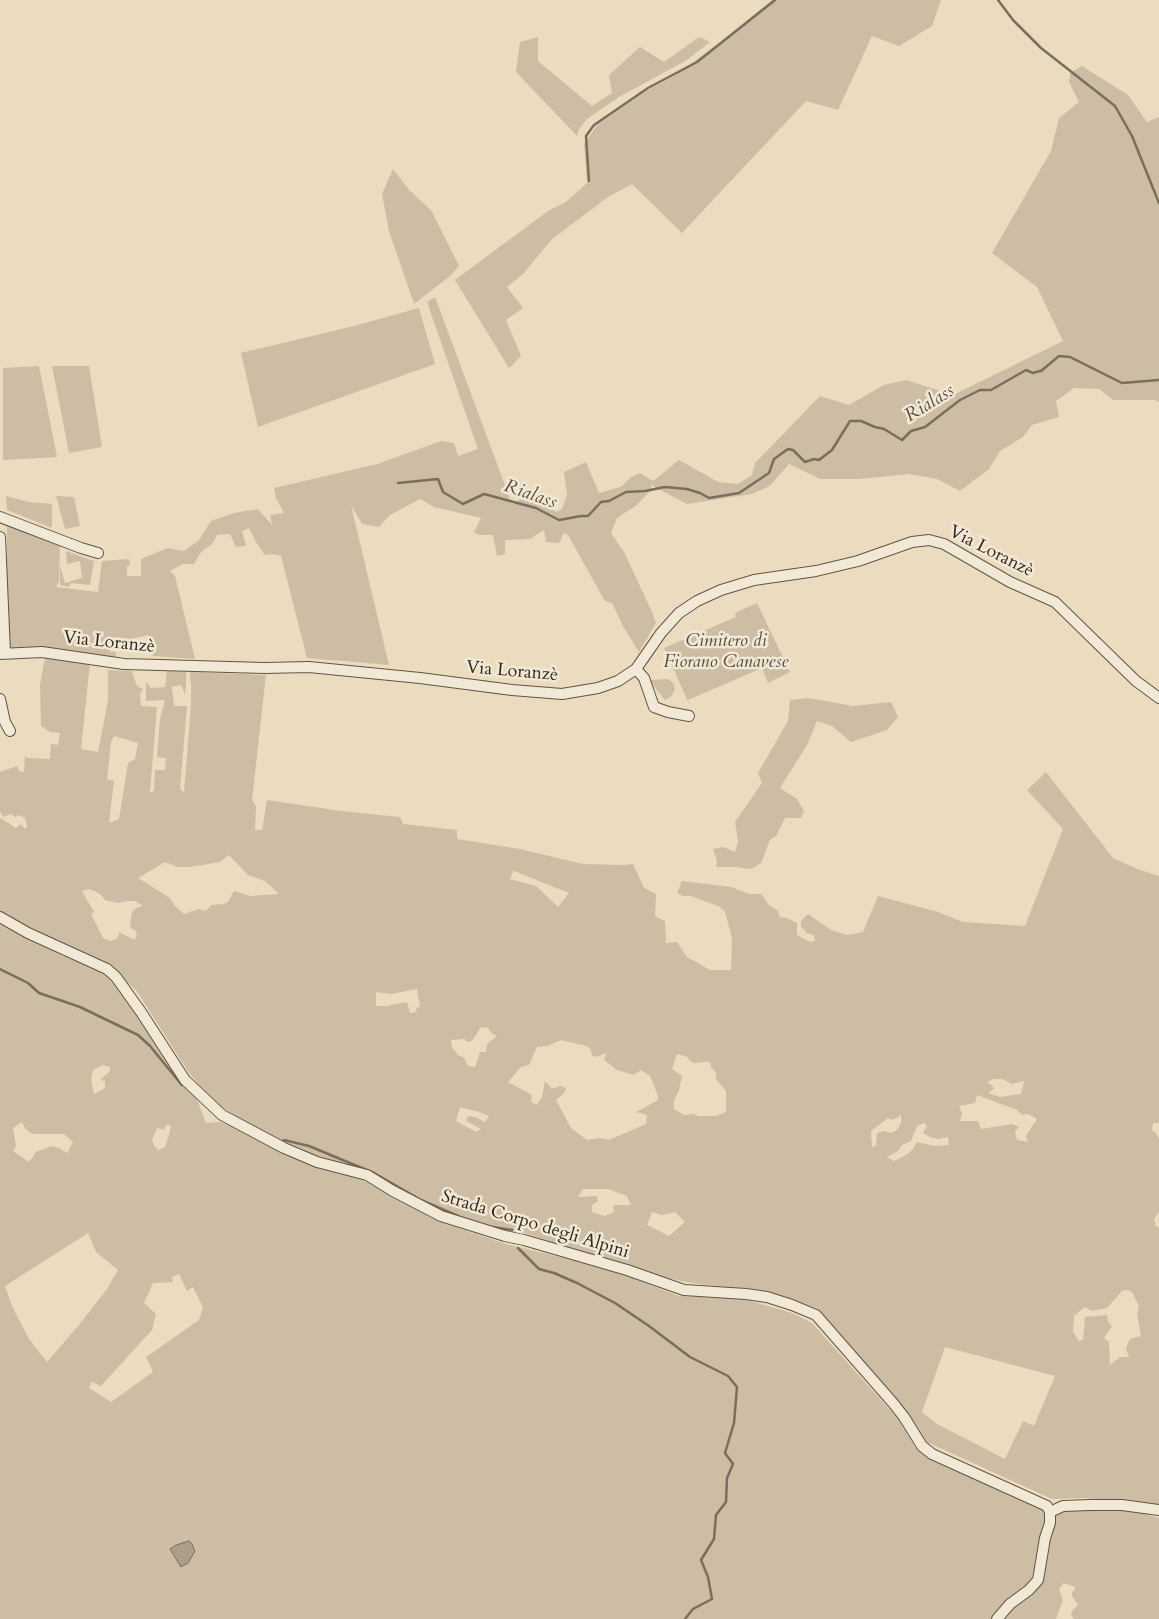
<!DOCTYPE html>
<html>
<head>
<meta charset="utf-8">
<style>
	body { margin:0 }
	canvas { display:block; background:#ebdcc0 }
</style>
</head>
<body>
<canvas width="1159" height="1619"></canvas>
<script>
const context = document.querySelector('canvas').getContext('2d');
context.lineJoin = 'round';
function fillPath(path, color) { context.fillStyle = color; context.fill(path, 'evenodd'); }
const poly = rows => new Path2D(rows.map(r => 'M' + r).join(''));
function strokePath(path, color, width, dash) { context.strokeStyle = color; context.lineWidth = width; context.lineCap = dash ? 'butt' : 'round'; context.setLineDash(dash || []); context.stroke(path); }
function drawText(font, color, halo, rows, align = 'center') {
  context.font = font + ' Cardo,serif'; context.lineWidth = 5; context.setLineDash([]); context.textBaseline = 'middle'; context.strokeStyle = halo; context.fillStyle = color; for (const [text, x, y, turn = 0] of rows) {
    context.save(); context.translate(x, y); context.rotate((+turn || 0) * Math.PI / 180); context.textAlign = isNaN(turn) ? turn : align; if (halo) context.strokeText(text, 0, 0); context.fillText(text, 0, 0); context.restore();
  }
}
fillPath(poly([
	[772,0,941,0,932,26,899,46,872,36,838,110,806,101,682,233,632,184,608,197,552,239,524,273,507,287,523,308,506,320,521,356,509,368,455,280,548,211,566,202,587,183,584,144,598,124,646,91,674,76,717,45],
	[538,37,538,61,592,106,612,93,609,75,640,47,664,62,699,37,710,42,687,60,619,97,587,119,579,129,577,136,516,72,520,42],
	[1082,66,1128,95,1147,122,1159,117,1159,402,1155,400,1113,400,1099,389,1074,388,1056,401,1059,417,1032,425,1023,437,1000,451,989,469,960,491,937,479,909,474,860,479,820,479,789,464,770,486,752,494,687,504,653,486,652,483,651,490,637,505,617,518,611,533,624,552,652,612,656,623,639,652,624,628,612,603,605,601,568,535,564,533,559,543,546,542,544,530,530,539,505,540,505,554,497,556,493,535,479,535,474,532,481,518,434,507,420,499,390,515,379,527,362,524,351,505,389,665,307,658,281,556,272,554,265,555,256,542,249,528,242,531,246,546,236,547,230,534,217,535,212,544,201,552,194,564,183,564,170,571,175,576,195,659,153,656,148,635,131,639,112,637,110,652,116,652,116,659,9,651,7,589,7,525,8,523,60,541,59,582,56,587,98,592,102,561,129,559,130,566,127,566,127,576,141,576,141,559,168,548,184,551,199,540,211,521,234,513,258,509,272,525,270,515,284,513,276,498,274,488,377,464,441,441,454,443,458,456,478,449,427,302,435,297,512,504,531,493,556,512,562,509,567,495,564,472,586,462,599,493,621,487,630,478,640,473,653,481,679,460,718,482,738,484,752,475,755,463,820,396,849,405,884,385,906,380,953,395,1063,341,1037,287,992,253,1051,151,1059,118,1079,102,1069,82,1070,73],
	[393,169,409,190,431,210,459,266,450,276,414,304,389,231,382,194],
	[419,308,435,364,258,427,241,353,354,326],
	[39,366,57,457,3,460,3,368],
	[52,366,89,366,102,447,69,453],
	[6,496,29,502,52,504,52,528,7,510],
	[56,496,74,497,80,526,65,529],
	[66,551,94,561,90,585,71,583,69,587,60,585,60,566,65,583,82,578,80,561,67,564],
	[757,603,790,672,768,683,762,668,688,700,689,704,664,648,736,617,735,613],
	[45,657,90,663,81,749,98,752,108,701,108,670,132,671,136,684,140,688,143,688,140,694,141,706,157,707,150,792,154,791,155,770,165,770,166,758,157,757,160,719,165,700,146,701,146,682,151,688,165,687,167,671,186,672,186,687,185,694,181,685,172,687,174,706,187,706,180,789,184,792,191,706,191,685,190,672,266,675,252,800,256,806,255,830,262,830,267,800,341,811,400,817,403,824,457,830,457,839,520,849,583,864,624,865,633,864,644,888,656,894,655,916,665,921,666,943,677,942,687,957,710,970,731,970,732,938,725,912,720,907,691,896,683,896,677,893,682,881,731,887,749,894,761,894,769,905,778,911,780,917,787,918,797,923,797,935,810,942,815,941,814,935,806,933,805,930,801,927,801,921,808,914,831,930,847,935,863,932,878,896,938,912,963,922,1025,926,1063,829,1027,790,1046,772,1113,858,1140,870,1159,876,1159,1123,1153,1123,1152,1130,1156,1133,1159,1139,1159,1212,1154,1219,1156,1226,1159,1228,1159,1505,1085,1498,1052,1499,927,1442,908,1413,817,1308,767,1291,698,1284,671,1279,597,1257,525,1233,483,1228,443,1214,365,1171,291,1149,215,1103,189,1073,136,990,104,964,87,958,0,913,0,818,16,828,21,824,25,829,27,827,25,818,19,815,15,817,11,814,3,817,0,811,0,772,17,766,19,771,24,772,25,755,27,758,50,759,51,744,58,745,60,733,50,732,41,726,40,685],
	[114,736,138,743,135,759,128,763,119,819,109,823,114,781,107,779,111,742],
	[229,855,248,875,265,881,279,894,250,896,234,891,228,902,223,904,211,905,206,911,199,909,184,914,175,906,170,898,138,878,165,862,177,867,190,867,220,862],
	[513,871,514,871,569,893,558,907,536,886,510,879],
	[90,889,100,894,105,900,118,903,127,901,135,901,143,906,136,908,132,912,130,924,131,928,137,932,135,940,119,932,118,938,111,941,103,938,91,914,94,912,82,891],
	[417,989,420,1007,416,1008,417,1012,410,1013,407,1002,387,1006,376,1006,376,992,391,994],
	[481,1027,488,1028,491,1033,497,1036,487,1044,486,1052,480,1052,475,1067,468,1066,464,1058,458,1055,452,1047,451,1040,464,1039,468,1042,472,1041],
	[561,1040,586,1046,590,1048,592,1055,597,1057,606,1053,604,1060,617,1070,634,1075,641,1070,650,1076,657,1093,658,1100,636,1112,647,1115,646,1124,609,1140,600,1138,587,1140,571,1128,556,1100,564,1093,566,1088,560,1086,552,1089,545,1081,542,1097,537,1105,531,1102,532,1095,508,1082,521,1067,529,1065,537,1047,547,1046],
	[677,1054,688,1057,689,1060,694,1063,705,1062,707,1061,711,1064,711,1067,716,1073,716,1079,726,1091,726,1112,716,1116,698,1116,693,1114,684,1115,674,1109,674,1101,679,1090,682,1076,672,1069],
	[994,1079,1002,1079,1012,1084,1024,1081,1021,1094,1000,1097,988,1093,994,1089,992,1085,987,1082],
	[977,1095,1017,1110,1022,1115,1028,1114,1037,1119,1026,1136,1028,1142,1017,1140,1015,1132,1019,1127,1012,1124,981,1129,978,1121,960,1121,962,1114,959,1106,975,1103],
	[460,1107,479,1112,489,1116,485,1122,475,1117,468,1116,466,1121,481,1129,476,1132,456,1121],
	[901,1115,901,1123,897,1130,891,1133,884,1131,877,1133,876,1146,872,1147,871,1131,888,1118,893,1120],
	[924,1123,927,1126,923,1133,930,1137,938,1139,948,1137,949,1145,935,1146,917,1142,912,1150,906,1155,894,1161,887,1157,898,1151,902,1145,911,1141,917,1126],
	[583,1189,608,1189,627,1196,631,1205,613,1205,614,1212,605,1216,592,1212,592,1205,598,1201,597,1196,578,1197],
	[652,1212,662,1215,675,1212,685,1222,669,1236,647,1225],
	[1128,1290,1132,1292,1139,1306,1137,1314,1141,1336,1130,1339,1126,1348,1129,1357,1120,1357,1110,1365,1109,1342,1104,1338,1112,1326,1108,1322,1107,1315,1085,1317,1083,1340,1079,1341,1073,1332,1074,1316,1085,1307,1092,1311,1107,1308,1122,1291],
	[945,1347,1055,1376,1034,1426,1023,1421,1005,1459,937,1424,922,1412],
	[668,679,673,683,675,689,672,696,665,700,649,680],
	[808,698,853,706,891,702,898,717,887,730,851,742,832,726,817,721,807,745,780,788,797,799,804,811,801,818,785,818,776,836,770,840,761,863,753,868,747,869,737,867,716,867,717,861,713,849,723,847,735,852,738,842,735,822,762,783,758,773,788,721,790,700],
	[0,924,63,956,98,969,117,986,196,1097,206,1123,220,1122,238,1129,367,1182,394,1198,440,1222,506,1244,606,1268,679,1296,744,1299,792,1313,812,1323,898,1419,915,1447,929,1459,1043,1510,1124,1509,1159,1518,1159,1619,1074,1619,1071,1615,1072,1611,1078,1605,1072,1596,1072,1592,1075,1590,1075,1587,1064,1583,1059,1589,1063,1600,1056,1619,0,1619],
	[103,1065,110,1067,110,1071,100,1080,105,1081,105,1088,94,1094,91,1079,93,1070],
	[22,1122,26,1130,33,1134,64,1134,73,1142,67,1153,59,1148,52,1146,36,1152,29,1162,13,1151,16,1146,13,1128],
	[166,1125,171,1125,169,1135,165,1147,158,1150,154,1145,152,1140,157,1128,164,1130],
	[88,1233,96,1252,118,1270,107,1289,79,1325,47,1362,29,1339,12,1306,5,1286],
	[179,1274,187,1291,193,1287,203,1307,199,1320,146,1357,153,1372,111,1402,89,1388,92,1382,101,1386,152,1330,156,1314,144,1303,153,1283,173,1282,172,1277]
]), '#ccbda4');
const water = poly([
	[189,1541,192,1544,195,1551,188,1563,181,1567,170,1549,176,1545,189,1541]
]);
fillPath(water, '#ac9e88');
strokePath(water, '#7b6e5d', 1);
strokePath(poly([
	[998,0,1013,20,1041,48,1115,106,1132,136,1159,203],
	[589,181,586,136,594,125,648,88,697,62,775,0],
	[1041,371,1059,356,1070,357,1122,383,1159,380],
	[398,483,438,479,443,492,463,504,484,494,536,508,559,520,581,516,588,516,601,502,609,501,626,492,645,491,665,487,687,489,700,493,709,498,739,493,769,473,774,459,788,449,793,450,805,462,814,459,819,460,832,450,850,421,861,421,875,427,884,429,902,440,911,431,925,427,960,400,980,390,991,390,1026,370,1033,373,1040,371],
	[0,969,28,983,39,993,80,1007,138,1035,150,1046,181,1084,182,1085,185,1083],
	[284,1140,309,1146,374,1173,421,1200,458,1216],
	[492,1227,512,1230],
	[518,1248,539,1269,554,1273,577,1283,615,1303,649,1326,690,1357,728,1376,737,1387,734,1423,725,1453,733,1464,727,1478,726,1502,716,1515,714,1539,701,1560,708,1577,712,1599,693,1609,685,1619]
]), '#7b6e5d', 2.5);
const minor = poly([
	[0,517,81,548,98,553],
	[0,537,5,653],
	[0,654,42,652,124,664,265,668,309,667,420,678,512,690,562,694,598,688,618,681,636,669,661,633,679,613,697,601,721,590,754,580,816,571,858,561,912,542,929,540,944,544,1010,582,1055,602,1136,681,1159,698],
	[636,669,644,678,654,707,668,712,689,716],
	[0,699,5,722,10,731],
	[0,917,28,933,107,969,116,977,141,1012,185,1080,222,1115,284,1148,317,1162,367,1175,393,1191,441,1216,505,1236,524,1240,627,1270,684,1290,746,1294,767,1297,792,1305,816,1315,893,1403,904,1417,922,1446,932,1454,1047,1506,1050,1512],
	[1050,1512,1063,1506,1090,1505,1122,1505,1159,1510],
	[997,1619,1010,1604,1029,1590,1038,1580,1045,1538,1050,1523,1050,1512]
]);
strokePath(minor, '#605445', 12);
strokePath(minor, '#f2e8d6', 10);
drawText('18px', '#32271c', '#f2e8d6', [
	["Via Loranzè",991,552,27],
	["Via Loranzè",109,643,6],
	["Via Loranzè",512,672,5],
	["Strada Corpo degli Alpini",535,1225,17]
]);
drawText('italic 18px', '#584c3e', '#f2e8d6', [
	["Cimitero di",726,642],
	["Fiorano Canavese",726,663]
]);
drawText('italic 19px', '#574b3c', '#f2e8d6', [
	["Rialass",930,404,-32],
	["Rialass",530,495,19]
]);
</script>
</body>
</html>
